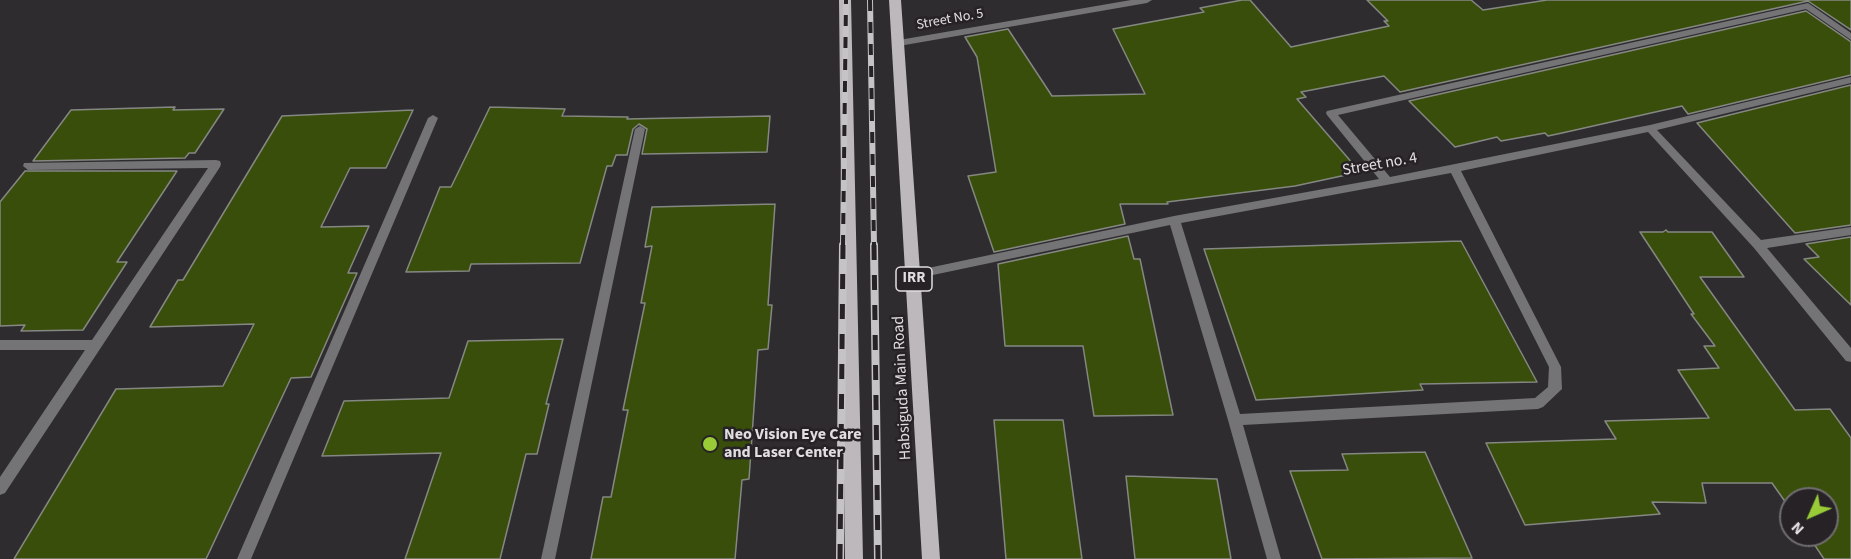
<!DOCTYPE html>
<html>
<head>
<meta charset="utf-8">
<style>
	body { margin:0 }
	#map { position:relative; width:1851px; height:559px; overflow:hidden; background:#2f2c30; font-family:"Source Sans 3",sans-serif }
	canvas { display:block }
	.north { position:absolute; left:1779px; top:487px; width:60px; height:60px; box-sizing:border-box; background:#262226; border:2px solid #706d70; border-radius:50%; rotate:225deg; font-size:16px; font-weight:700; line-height:24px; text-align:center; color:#e0dee0 }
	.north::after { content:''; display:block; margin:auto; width:21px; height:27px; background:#99cb36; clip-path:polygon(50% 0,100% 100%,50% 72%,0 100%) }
</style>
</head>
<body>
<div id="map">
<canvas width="1851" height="559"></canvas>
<div class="north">N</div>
</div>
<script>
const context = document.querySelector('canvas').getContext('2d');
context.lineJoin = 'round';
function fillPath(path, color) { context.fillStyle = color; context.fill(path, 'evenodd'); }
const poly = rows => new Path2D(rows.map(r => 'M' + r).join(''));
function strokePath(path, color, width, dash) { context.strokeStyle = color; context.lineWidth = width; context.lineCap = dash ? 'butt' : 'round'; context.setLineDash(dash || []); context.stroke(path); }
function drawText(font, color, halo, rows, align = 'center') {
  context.font = font + ' "Source Sans 3",sans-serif'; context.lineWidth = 5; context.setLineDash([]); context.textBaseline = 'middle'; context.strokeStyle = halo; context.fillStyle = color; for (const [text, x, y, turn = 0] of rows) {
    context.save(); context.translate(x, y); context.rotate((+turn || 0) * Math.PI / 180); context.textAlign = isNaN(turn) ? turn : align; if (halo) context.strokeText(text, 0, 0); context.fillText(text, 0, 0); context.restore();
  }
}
const building = poly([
	[1242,0,1250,0,1291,47,1389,26,1384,21,1388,21,1367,0,1471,0,1483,10,1547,0,1851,0,1851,30,1808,1,1400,92,1384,76,1301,92,1306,97,1297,99,1360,172,1295,186,1167,202,1168,204,1120,204,1125,224,994,252,968,176,996,172,977,57,965,37,1008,29,1052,96,1145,94,1113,29,1204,12,1200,8,1242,0],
	[1806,11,1851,42,1851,75,1688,114,1682,106,1562,133,1548,136,1545,133,1501,141,1497,137,1455,147,1409,101,1806,11],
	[1851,85,1851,225,1795,233,1697,123,1851,85],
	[175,107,173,110,224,109,195,153,189,153,185,158,33,161,71,110,175,107],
	[490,107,565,109,562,116,628,117,627,119,770,116,767,152,642,154,647,129,639,124,633,129,627,155,616,155,612,166,607,166,580,263,471,264,469,271,406,272,440,187,451,187,490,107],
	[413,110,386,168,350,168,321,227,369,226,348,273,357,273,311,377,291,378,206,559,14,559,116,389,223,386,254,324,150,327,178,280,183,280,282,116,413,110],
	[25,171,177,171,117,262,127,262,83,330,21,331,25,325,0,326,0,202,25,171],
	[775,204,768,305,772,305,768,349,758,350,749,479,742,480,735,559,591,559,603,497,611,497,628,410,623,410,645,303,641,303,652,246,645,247,652,207,775,204],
	[1666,230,1668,232,1712,232,1744,277,1700,277,1795,410,1830,409,1851,438,1851,559,1824,559,1808,535,1827,535,1827,499,1791,499,1791,510,1772,483,1702,483,1706,503,1652,502,1660,514,1525,525,1486,443,1616,439,1605,421,1709,418,1678,370,1719,368,1704,346,1715,346,1691,314,1694,314,1640,232,1663,232,1666,230],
	[1128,236,1134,259,1140,259,1173,415,1094,416,1083,346,1005,346,998,264,1128,236],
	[1851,237,1851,305,1804,259,1819,257,1806,244,1851,237],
	[1461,241,1537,382,1420,384,1423,390,1256,400,1204,249,1461,241],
	[563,339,546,404,549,404,537,454,526,454,500,559,405,559,441,453,322,456,344,401,449,398,468,341,563,339],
	[994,420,1063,420,1082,559,1006,559,994,420],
	[1425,452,1472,558,1322,559,1290,471,1348,470,1342,454,1425,452],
	[1126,476,1217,479,1231,559,1135,559,1126,476]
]);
fillPath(building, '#384e0a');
strokePath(building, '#858882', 1.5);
fillPath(poly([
	[1131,0,1152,0,1147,3,899,46,894,43,899,40,1131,0],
	[1808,3,1851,33,1851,40,1806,9,1338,115,1390,177,1650,125,1851,77,1851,83,1657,130,1761,240,1851,227,1851,235,1767,248,1851,348,1851,362,1846,361,1754,248,1648,132,1461,171,1561,367,1562,389,1543,407,1538,409,1243,425,1281,559,1267,559,1228,420,1170,225,914,279,908,275,914,271,1174,216,1379,179,1327,115,1326,113,1327,111,1808,3],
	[1451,173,1549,367,1548,387,1535,398,1240,414,1181,223,1451,173],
	[433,115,438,118,251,559,237,559,428,118,433,115],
	[640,126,645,129,555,559,541,559,635,129,640,126],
	[216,160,220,161,221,164,220,167,5,493,0,495,0,477,85,350,0,350,0,340,92,340,208,168,28,170,23,166,24,163,216,160]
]), '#747375');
fillPath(poly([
	[839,0,851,0,863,559,845,559,839,0],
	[889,0,901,0,940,559,922,559,889,0]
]), '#bcb8bc');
const railFar1 = poly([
	[870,0,874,246],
	[843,246,846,0]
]);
const rail = poly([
	[874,245,878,559],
	[840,559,843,245]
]);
strokePath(railFar1, '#c5c3c6', 6);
strokePath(rail, '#c5c3c6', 8);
strokePath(railFar1, '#262226', 4, [11]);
strokePath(rail, '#262226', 5, [15]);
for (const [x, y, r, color] of [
	[710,444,8,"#99cb36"]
]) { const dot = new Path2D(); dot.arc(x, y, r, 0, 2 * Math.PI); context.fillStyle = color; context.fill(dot); strokePath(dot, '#262226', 2); }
drawText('14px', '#e0dee0', '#262226', [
	["Street No. 5",950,20,-10]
]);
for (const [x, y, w] of [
	[914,279,36]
]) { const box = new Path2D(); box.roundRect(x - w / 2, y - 12, w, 24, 4.5); context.fillStyle = '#262226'; context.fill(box); strokePath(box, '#e0dee0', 1.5); }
drawText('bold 15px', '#e0dee0', null, [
	["IRR",914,279]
]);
drawText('16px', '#e0dee0', '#262226', [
	["Street no. 4",1380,165,-10],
	["Habsiguda Main Road",903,388,-93]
]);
drawText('bold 16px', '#e0dee0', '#262226', [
	["Neo Vision Eye Care",724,435],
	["and Laser Center",724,453]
], 'left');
</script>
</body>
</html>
